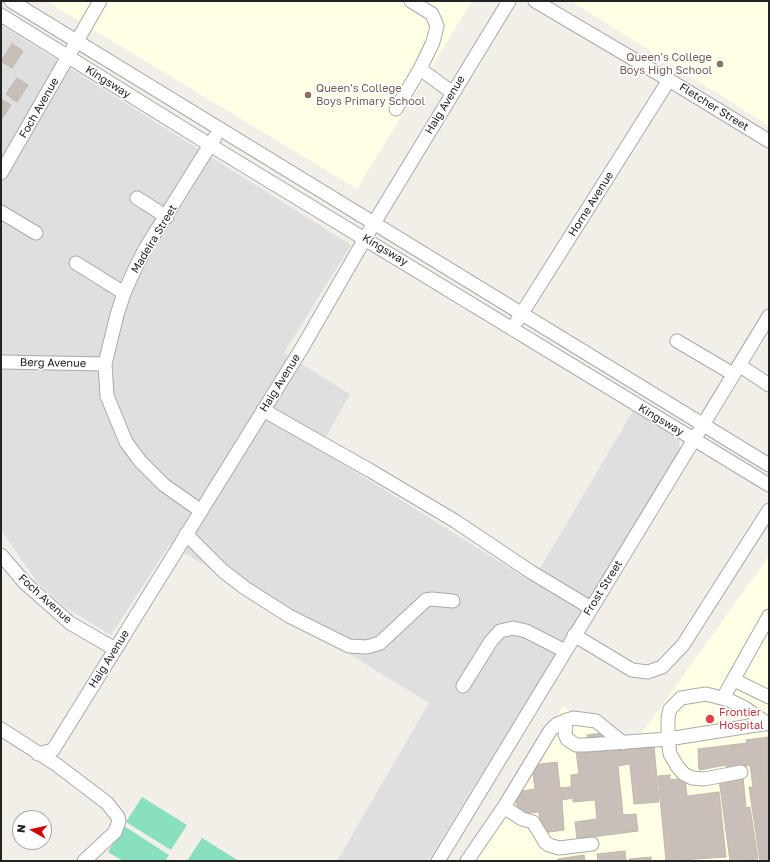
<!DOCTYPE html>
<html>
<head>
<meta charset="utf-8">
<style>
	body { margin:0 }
	#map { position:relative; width:770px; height:862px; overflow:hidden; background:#f2efe9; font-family:"Golos Text",sans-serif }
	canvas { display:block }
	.frame { position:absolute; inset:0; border:2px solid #222; pointer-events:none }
	.north { position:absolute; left:12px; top:810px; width:40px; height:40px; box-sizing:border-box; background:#fff; border:1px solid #a7a7a7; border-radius:50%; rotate:278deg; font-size:11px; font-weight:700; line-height:16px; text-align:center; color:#222 }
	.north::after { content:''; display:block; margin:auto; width:14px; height:18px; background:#d40000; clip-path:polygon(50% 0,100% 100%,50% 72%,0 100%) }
</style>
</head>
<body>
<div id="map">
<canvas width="770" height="862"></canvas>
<div class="frame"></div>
<div class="north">N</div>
</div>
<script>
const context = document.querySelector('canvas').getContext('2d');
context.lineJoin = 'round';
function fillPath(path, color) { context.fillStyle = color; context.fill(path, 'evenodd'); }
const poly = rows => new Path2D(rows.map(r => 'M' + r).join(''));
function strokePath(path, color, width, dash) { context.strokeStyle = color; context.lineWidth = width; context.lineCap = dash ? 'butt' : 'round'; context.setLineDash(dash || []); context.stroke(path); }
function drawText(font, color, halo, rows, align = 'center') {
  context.font = font + ' "Golos Text",sans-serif'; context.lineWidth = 3.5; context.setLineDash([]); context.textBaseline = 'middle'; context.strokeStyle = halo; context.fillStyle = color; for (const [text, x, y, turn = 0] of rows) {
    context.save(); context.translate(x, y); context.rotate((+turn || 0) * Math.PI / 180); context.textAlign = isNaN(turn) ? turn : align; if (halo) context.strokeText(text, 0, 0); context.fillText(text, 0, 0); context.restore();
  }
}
fillPath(poly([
	[1,25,351,245,284,353,350,394,319,449,532,582,633,411,680,439,679,452,428,861,337,861,429,703,170,544,111,635,66,608,37,582,1,530]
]), '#e0dfdf');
fillPath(poly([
	[46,1,472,1,357,189],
	[571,1,769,1,769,126],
	[769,556,769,861,468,861,563,706,612,739,632,747]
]), '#ffffe5');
fillPath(poly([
	[142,797,187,825,171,850,126,822],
	[124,826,169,855,165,861,123,861,108,852],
	[202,838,239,861,187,861]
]), '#88e0be');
const building = poly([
	[12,44,23,51,12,68,1,61,12,44],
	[17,78,28,85,17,102,6,94,17,78],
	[1,99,11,105,1,120,1,99],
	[602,733,603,747,615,746,616,751,654,746,659,802,634,804,630,764,618,766,623,815,636,814,638,831,577,839,575,822,597,819,595,800,573,802,573,798,562,800,564,830,542,833,539,812,518,814,515,792,535,789,532,765,557,762,560,788,571,787,571,775,579,774,576,751,589,749,587,735,602,733],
	[768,737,769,861,760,861,749,787,753,787,750,765,727,768,726,765,699,770,698,749,747,743,746,740,768,737],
	[670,775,670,780,685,778,687,796,719,792,726,857,666,861,658,776,670,775],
	[743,776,746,808,750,807,758,859,730,861,719,779,743,776],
	[625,851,626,861,598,861,597,854,625,851],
	[584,855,585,861,558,861,558,859,584,855],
	[651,857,651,861,630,861,629,859,651,857]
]);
fillPath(building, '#c7bfb8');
strokePath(building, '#c4b6ab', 1);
const minor = poly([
	[11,1,769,465],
	[411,1,432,14,437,26,433,42,420,69,453,93],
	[535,1,669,80,769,141],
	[1,15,210,145,769,485],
	[396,109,420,69],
	[1,173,100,1],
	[137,198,167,217],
	[1,212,36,233],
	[76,263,124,293],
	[517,321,669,80],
	[677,341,733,374],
	[1,362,105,364],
	[739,365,769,385],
	[263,410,371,471,455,521,531,572,591,608],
	[201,511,164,485,140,461,126,442,107,396,105,364,117,315,124,293,134,271,145,249,215,137],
	[186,534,223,571,245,588,289,616,349,646,367,647,380,643,426,600,432,599,453,601],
	[1,555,25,583,70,623,115,649],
	[574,635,632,670,648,672,662,667,683,645,769,510],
	[734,680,769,697],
	[463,686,491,641,500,631,513,628,526,631,565,651],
	[723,698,769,616],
	[566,720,565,734,567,739,576,745,586,745,668,739,769,723],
	[1,729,57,765,107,803,118,817,119,821,115,832,84,861],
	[38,754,53,750,302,348,374,223,509,1],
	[741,772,704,779,692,778,684,774,677,766,670,754,668,739,668,718,670,709,681,698,706,694,729,700,745,708,768,724],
	[504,807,522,819,533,822,545,842,549,845,559,848,592,844],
	[438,861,769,316],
	[467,861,504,807,550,731,557,724,573,718,596,721,623,743]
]);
strokePath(minor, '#a9a9a9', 15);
strokePath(minor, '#fff', 13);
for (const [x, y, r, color] of [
	[720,64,4,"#8d6e63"],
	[308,95,4,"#8d6e63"],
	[710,719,5,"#e0444e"]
]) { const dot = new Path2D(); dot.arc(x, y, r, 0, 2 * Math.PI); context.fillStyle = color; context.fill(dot); strokePath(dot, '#fff', 1.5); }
drawText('11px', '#785e54', '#fff', [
	["Queen's College",712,58],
	["Boys High School",712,71],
	["Queen's College",316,89,"left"],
	["Boys Primary School",316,102,"left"]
], 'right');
drawText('11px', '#222', '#fff', [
	["Kingsway",108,82,32],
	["Haig Avenue",445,105,-59],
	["Fletcher Street",714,107,32],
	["Foch Avenue",39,108,-60],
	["Horne Avenue",591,204,-58],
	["Madeira Street",154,239,-59],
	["Kingsway",385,250,31],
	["Berg Avenue",53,363,1],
	["Haig Avenue",280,383,-58],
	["Kingsway",661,420,31],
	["Frost Street",603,588,-58],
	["Foch Avenue",45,599,42],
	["Haig Avenue",109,659,-58]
]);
drawText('11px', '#be3a42', '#fff', [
	["Frontier",719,713],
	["Hospital",719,726]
], 'left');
</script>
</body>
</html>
